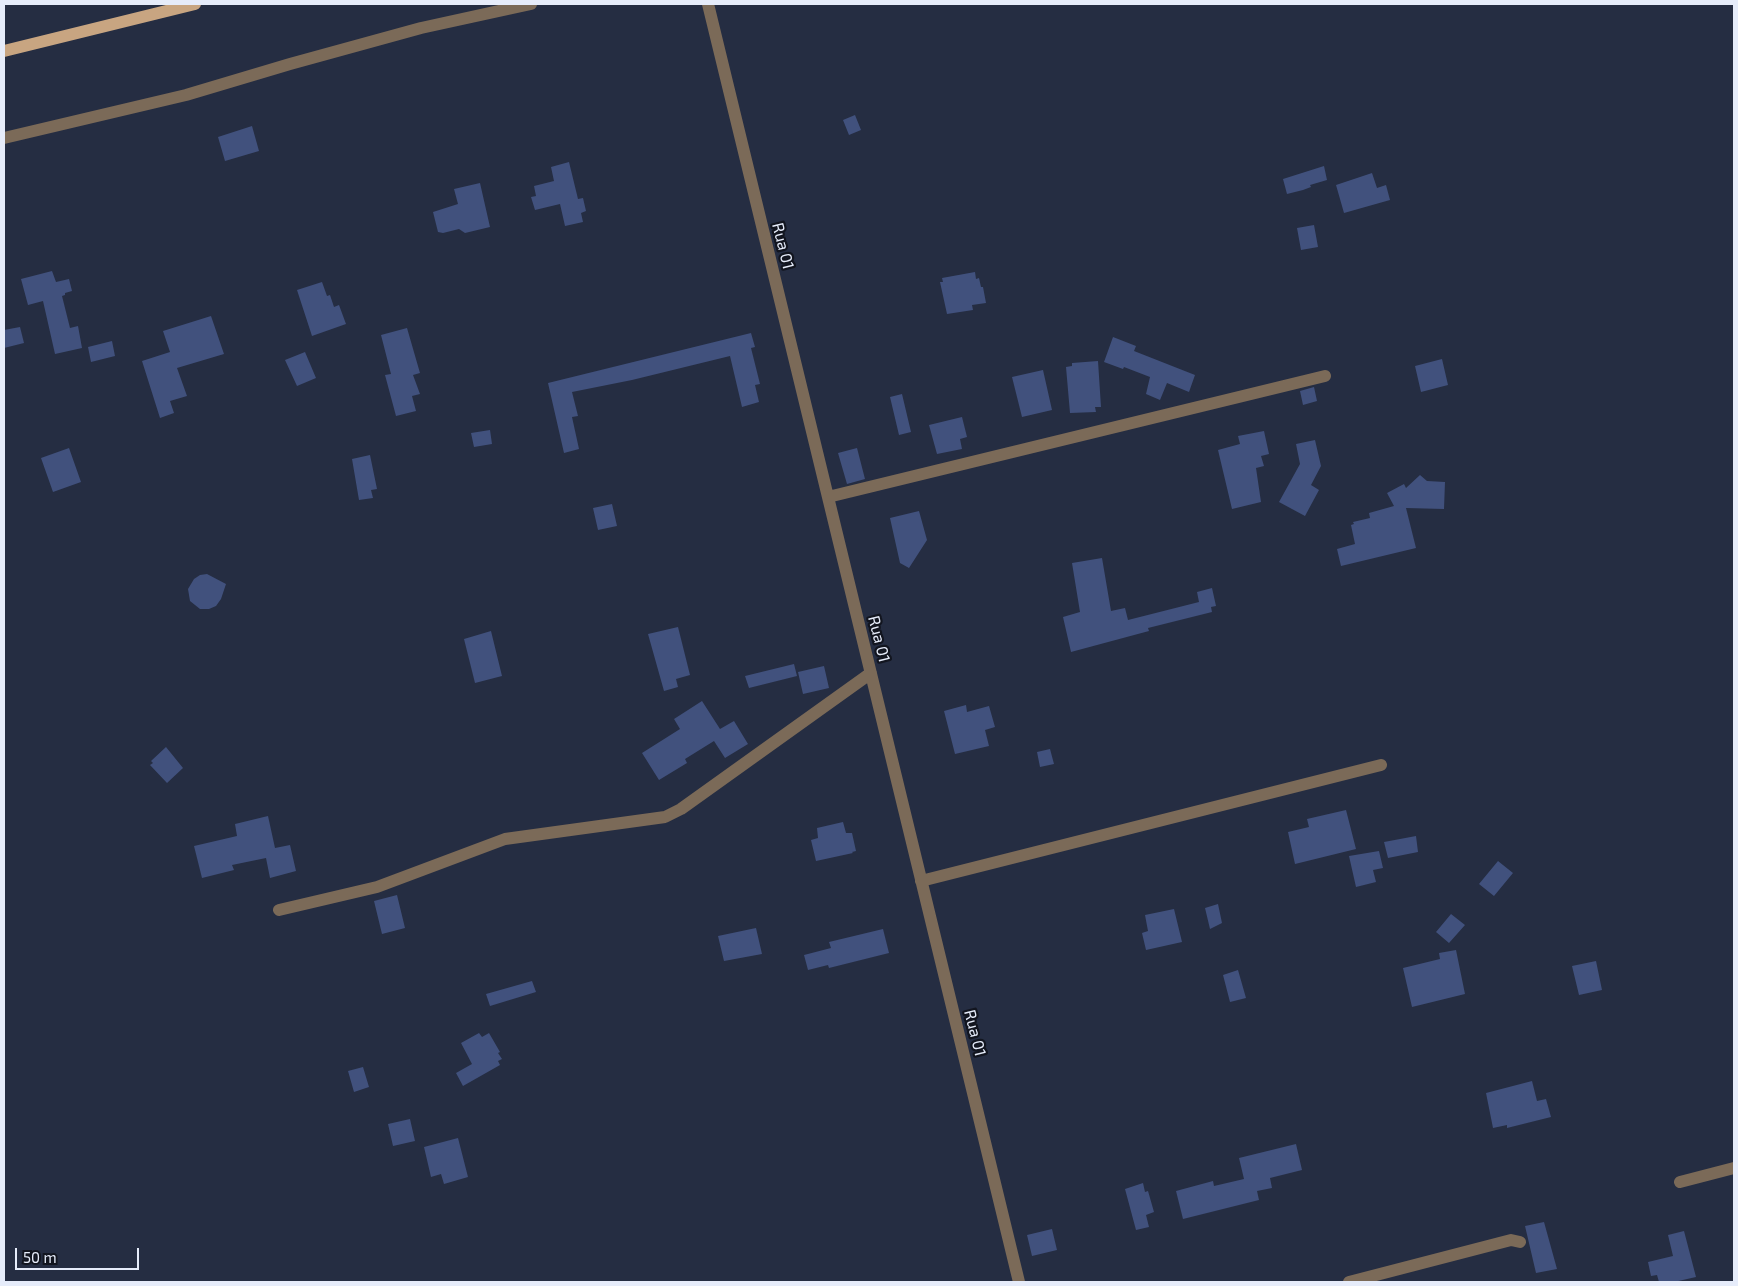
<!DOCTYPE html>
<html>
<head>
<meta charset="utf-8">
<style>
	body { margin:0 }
	#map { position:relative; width:1738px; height:1286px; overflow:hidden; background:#252d42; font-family:"Exo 2",sans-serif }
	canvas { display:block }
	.frame { position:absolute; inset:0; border:5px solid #e6ecfa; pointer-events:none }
	.scale { position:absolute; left:15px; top:1248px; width:124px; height:22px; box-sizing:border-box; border:2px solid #e6ecfa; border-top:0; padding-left:6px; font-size:15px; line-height:18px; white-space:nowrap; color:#e6ecfa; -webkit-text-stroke:4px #12151f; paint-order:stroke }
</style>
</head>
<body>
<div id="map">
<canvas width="1738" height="1286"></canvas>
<div class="frame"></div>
<div class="scale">50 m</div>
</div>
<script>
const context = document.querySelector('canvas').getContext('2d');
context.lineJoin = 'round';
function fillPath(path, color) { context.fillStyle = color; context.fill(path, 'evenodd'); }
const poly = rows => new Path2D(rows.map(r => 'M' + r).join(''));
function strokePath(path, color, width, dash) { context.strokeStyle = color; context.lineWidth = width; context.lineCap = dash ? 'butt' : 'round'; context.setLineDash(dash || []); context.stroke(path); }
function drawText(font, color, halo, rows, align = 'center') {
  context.font = font + ' "Exo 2",sans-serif'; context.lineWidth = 4.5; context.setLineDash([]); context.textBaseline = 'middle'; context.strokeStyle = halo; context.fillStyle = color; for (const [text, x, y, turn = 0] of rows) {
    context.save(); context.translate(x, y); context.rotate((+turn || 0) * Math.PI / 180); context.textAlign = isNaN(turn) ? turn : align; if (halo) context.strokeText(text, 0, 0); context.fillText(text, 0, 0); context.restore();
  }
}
fillPath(poly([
	[855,115,861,130,849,135,843,120],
	[252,126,259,151,225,161,218,137],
	[569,162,578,199,583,198,586,211,581,213,583,222,565,226,560,204,535,210,531,197,536,196,534,186,554,181,551,167],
	[1324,166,1327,180,1310,185,1311,187,1303,190,1287,194,1283,179],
	[1372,173,1377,188,1386,185,1390,200,1344,213,1336,185],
	[480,183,490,227,465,233,459,229,443,233,438,232,433,212,458,204,454,189],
	[1314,225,1318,247,1301,250,1297,228],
	[52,271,56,282,69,279,72,291,65,293,65,295,62,296,70,328,78,326,82,348,55,354,43,301,28,305,21,279],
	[975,272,976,279,979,278,981,287,983,287,986,303,972,305,973,310,947,314,940,282,943,282,942,278],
	[322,282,327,296,330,295,334,307,339,305,346,324,312,336,297,290],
	[211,316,224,354,177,368,187,396,170,401,174,413,160,418,142,361,170,352,163,331],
	[20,327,24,343,4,348,4,330],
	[407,328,420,373,413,375,420,394,412,396,416,411,396,416,385,375,391,374,381,335],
	[751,333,755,347,751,348,760,384,755,385,759,402,742,407,730,356,632,380,572,392,578,416,572,417,579,449,564,453,548,383],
	[1113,337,1136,346,1134,351,1195,375,1189,392,1167,383,1160,400,1146,394,1150,377,1124,367,1123,369,1104,362],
	[112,341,115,356,91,362,88,347],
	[305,352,316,378,297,386,285,360],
	[1442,359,1448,385,1421,392,1415,366],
	[1098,361,1101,407,1095,407,1096,412,1070,413,1066,367,1072,366,1072,363],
	[1043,370,1052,410,1022,417,1012,377],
	[1314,387,1317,401,1303,405,1300,391],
	[902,394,911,432,899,435,890,397],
	[962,417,967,437,960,439,962,449,937,454,929,425],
	[490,430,492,444,474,447,471,433],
	[1264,431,1269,454,1261,456,1264,466,1256,468,1261,502,1232,509,1218,450,1240,444,1238,436],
	[1315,440,1321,466,1311,485,1319,490,1305,516,1279,502,1300,464,1296,444],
	[69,448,81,482,53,492,41,458],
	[857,448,865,479,847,484,838,453],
	[370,455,377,489,371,490,373,498,359,500,352,459],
	[1420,475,1427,481,1445,482,1444,509,1406,508,1416,548,1341,566,1337,549,1355,544,1351,525,1354,524,1353,522,1370,518,1369,513,1394,506,1387,493,1404,484,1406,488],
	[612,504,617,526,598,530,593,508],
	[919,511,927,540,909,568,900,563,890,518],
	[1102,558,1111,611,1125,608,1128,620,1199,602,1197,592,1212,588,1216,606,1211,607,1212,612,1148,628,1149,631,1071,652,1063,617,1080,612,1072,563],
	[207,574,226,584,221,599,216,606,209,609,200,609,190,601,188,589,194,579,200,575],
	[678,627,690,675,676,679,678,687,664,691,648,634],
	[491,631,502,676,475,683,464,639],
	[794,664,797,676,749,688,745,676],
	[824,666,829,688,803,694,798,672],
	[702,701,720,729,734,721,748,744,725,758,714,741,685,759,687,763,659,780,642,753,680,729,674,719],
	[966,705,967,712,989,706,995,727,985,730,989,746,955,754,944,711],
	[166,747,183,768,167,783,150,765,153,763,151,761],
	[1050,749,1054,764,1040,767,1037,752],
	[1346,810,1356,849,1295,864,1288,832,1309,827,1307,819],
	[268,816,275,848,290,845,296,871,270,878,266,858,232,865,234,870,202,878,194,846,237,836,235,824],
	[843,822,846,833,852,833,856,851,852,852,853,853,816,861,811,840,818,838,817,828],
	[1416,836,1418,852,1388,858,1384,842],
	[1379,851,1383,868,1373,870,1376,882,1356,887,1349,856],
	[1498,861,1513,873,1494,896,1479,884],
	[397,895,405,928,382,934,374,901],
	[1218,904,1222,923,1210,929,1205,908],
	[1174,909,1182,942,1146,950,1142,933,1148,931,1145,915],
	[1451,914,1465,925,1449,943,1436,932],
	[756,928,762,954,724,961,718,936],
	[883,929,889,953,829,968,828,965,808,970,804,955,831,948,829,942],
	[1456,950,1465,994,1412,1007,1403,968,1440,959,1439,953],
	[1596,961,1602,990,1579,995,1572,966],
	[1238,970,1246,998,1230,1002,1223,975],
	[532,981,536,992,490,1006,486,994],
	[479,1033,482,1037,489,1033,500,1052,498,1053,502,1059,498,1061,500,1065,463,1086,456,1073,472,1064,461,1043],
	[363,1067,369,1087,354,1092,348,1071],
	[1532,1081,1537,1101,1546,1099,1551,1117,1507,1128,1507,1125,1493,1128,1486,1093],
	[410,1119,415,1141,393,1146,388,1124],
	[458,1138,468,1177,444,1184,441,1174,431,1177,424,1147],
	[1296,1144,1302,1170,1270,1178,1272,1188,1257,1191,1259,1200,1183,1219,1176,1191,1213,1181,1214,1186,1244,1179,1239,1158],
	[1143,1183,1145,1192,1148,1191,1154,1212,1146,1215,1149,1227,1136,1230,1125,1189],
	[1544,1222,1557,1269,1536,1273,1525,1226],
	[1052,1229,1057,1250,1032,1256,1027,1235],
	[1684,1231,1696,1277,1674,1282,1659,1282,1657,1275,1651,1276,1648,1262,1673,1256,1668,1235]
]), '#41517d');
strokePath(poly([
	[708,4,1019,1282],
	[4,138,186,95,290,64,421,28,531,4],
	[828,497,1325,376],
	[921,881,1381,765],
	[279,910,377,887,505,839,665,817,681,809,871,673],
	[1680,1182,1734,1168],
	[1349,1282,1511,1240,1520,1242]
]), '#7b6a58', 12);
strokePath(poly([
	[4,51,195,4]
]), '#c8a581', 12);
drawText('16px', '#e6ecfa', '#12151f', [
	["Rua 01",783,246,76],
	["Rua 01",879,639,76],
	["Rua 01",975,1033,76]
]);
</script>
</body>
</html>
